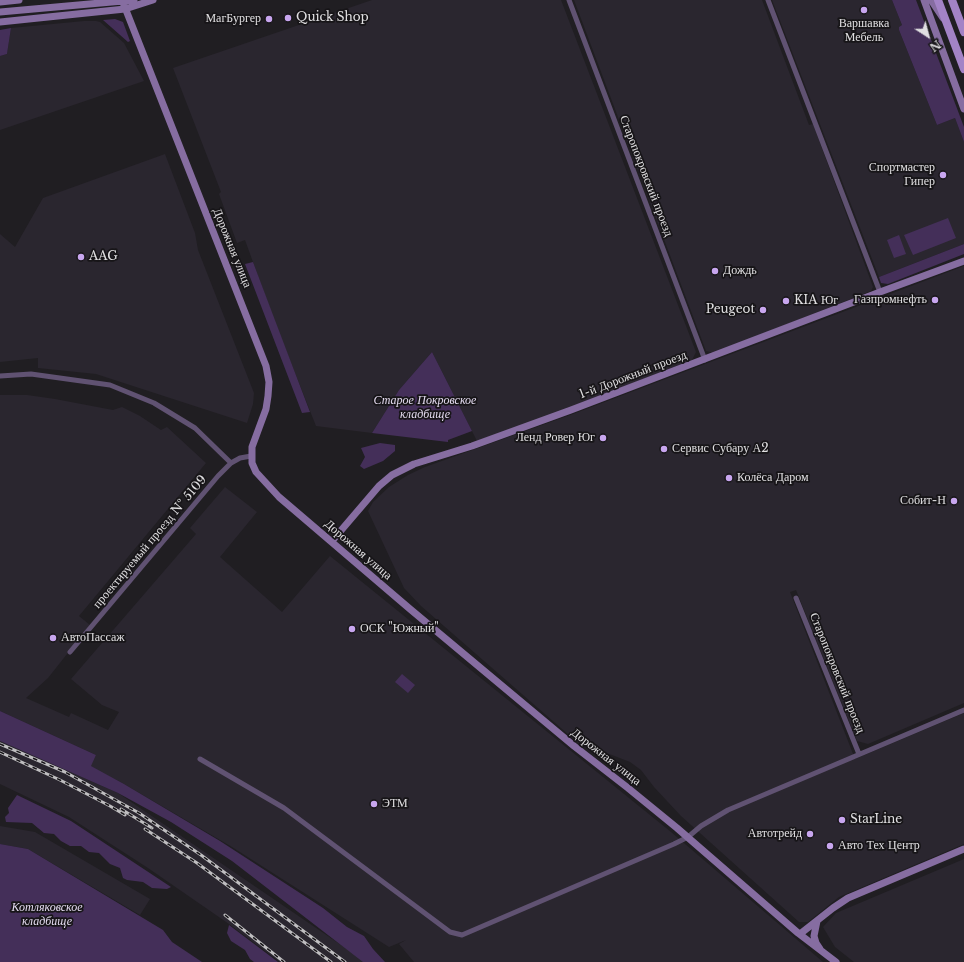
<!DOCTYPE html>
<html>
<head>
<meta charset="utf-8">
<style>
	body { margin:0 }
	#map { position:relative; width:964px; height:962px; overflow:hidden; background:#201e22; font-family:"Libre Baskerville",serif }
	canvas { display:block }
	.north { position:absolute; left:908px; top:16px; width:40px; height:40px; -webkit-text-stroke:3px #171518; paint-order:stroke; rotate:144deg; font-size:11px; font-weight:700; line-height:16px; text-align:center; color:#e0dfe1 }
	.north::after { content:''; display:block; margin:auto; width:14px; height:18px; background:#e0dfe1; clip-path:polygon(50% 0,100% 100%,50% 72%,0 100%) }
</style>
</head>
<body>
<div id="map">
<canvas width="964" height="962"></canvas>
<div class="north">N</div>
</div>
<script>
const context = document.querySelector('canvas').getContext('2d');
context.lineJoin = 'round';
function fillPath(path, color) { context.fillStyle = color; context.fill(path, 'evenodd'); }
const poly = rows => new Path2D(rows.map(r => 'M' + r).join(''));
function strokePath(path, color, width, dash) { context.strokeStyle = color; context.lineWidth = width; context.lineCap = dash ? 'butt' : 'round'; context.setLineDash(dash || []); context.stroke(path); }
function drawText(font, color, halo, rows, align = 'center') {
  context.font = font + ' "Libre Baskerville",serif'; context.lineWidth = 3.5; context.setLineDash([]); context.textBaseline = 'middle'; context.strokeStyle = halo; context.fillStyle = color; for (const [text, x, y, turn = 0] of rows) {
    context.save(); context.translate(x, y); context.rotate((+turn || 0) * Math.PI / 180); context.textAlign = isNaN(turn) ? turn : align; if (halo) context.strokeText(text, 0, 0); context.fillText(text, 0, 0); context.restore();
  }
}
fillPath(poly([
	[372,0,561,0,696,352,692,360,570,408,477,441,432,352,399,390,372,433,316,426,274,320,245,240,237,243,219,194,221,192,173,68],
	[574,0,762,0,809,125,813,124,873,287,871,291,714,353,706,351],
	[772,0,892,0,902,25,899,27,899,30,937,125,955,118,964,142,964,244,879,277],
	[84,21,96,21,100,22,124,43,144,81,0,130,0,56,7,54,11,28],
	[165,154,195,233,198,250,254,393,253,404,247,423,96,374,38,368,38,358,0,362,0,234,15,247,43,198],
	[964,266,964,703,868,744,857,741,796,590,790,592,855,759,964,713,964,844,839,897,808,922,799,922,681,816,654,787,641,770,630,762,612,755,593,750,577,742,421,606,404,588,368,511,373,502,389,487,408,475,425,467,573,414],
	[0,395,27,395,55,399,113,410,122,407,140,416,161,430,167,427,206,463,79,616,90,625,48,678,26,698,69,717,71,713,108,730,119,712,102,705,71,679,196,534,190,528,225,487,257,512,220,557,282,612,330,556,671,832,823,962,414,962,399,944,406,940,389,947,232,847,124,784,90,766,96,755,0,711],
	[0,741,118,793,366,962,280,962,229,924,148,868,69,817,0,784],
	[0,826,35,832,150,899,140,915,28,849,0,844],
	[964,859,964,962,854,962,835,947,823,927,836,913]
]), '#2a262f');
fillPath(poly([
	[892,0,916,0,964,127,964,142,955,118,937,125,899,30,899,27,902,25],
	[115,19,123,22,130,41,128,42,103,20],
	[11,28,7,54,0,56,0,30],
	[948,218,956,238,913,255,904,235],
	[899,235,906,254,894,258,887,240],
	[964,244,964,254,888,284,881,283,879,277],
	[253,262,273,315,310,412,302,413,245,264],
	[432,352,472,431,448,440,448,442,372,433,399,390],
	[380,443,395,445,395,451,383,461,364,469,360,466,365,457,361,448],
	[402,674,415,685,408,693,395,682],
	[0,711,96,755,91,766,124,784,220,841,323,908,347,927,364,936,373,949,385,962,363,962,232,861,171,822,118,793,0,741],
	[17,795,71,821,171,887,167,889,152,888,143,882,127,880,123,878,120,868,110,864,99,853,89,852,81,846,70,846,61,841,54,834,44,833,32,823,6,822,5,817,9,813,8,808],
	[0,844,28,849,163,930,172,942,202,962,0,962],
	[229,925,278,962,254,962,250,959,245,950,231,941,227,933]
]), '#442f59');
strokePath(poly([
	[569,0,705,360],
	[768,0,880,292],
	[0,376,31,374,110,385,154,403,195,428,231,463],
	[796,598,859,754],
	[70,652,218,476,231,463,240,458,251,456],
	[200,759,284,808,450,932,462,935,674,844,688,837,701,826,728,810,964,710]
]), '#605272', 5);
strokePath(poly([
	[122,0,266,366,269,382,268,396,266,409,252,447,252,463,256,472,279,497,410,609,574,746,628,788,677,828,798,933,836,962],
	[924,0,964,109],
	[931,0,943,18],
	[0,2,19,0],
	[0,12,134,0],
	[0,22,125,9,153,0],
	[332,541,379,486,392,475,414,464,472,446,571,410,880,292,964,261],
	[817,921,814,936,816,943,820,949],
	[800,934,833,908,848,898,964,849]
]), '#866da1', 7);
strokePath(poly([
	[938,0,964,69],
	[952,0,964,32]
]), '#a383c6', 8);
const rail = poly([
	[0,744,65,772,139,813,201,855,345,962],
	[0,752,60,780,110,806,125,815],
	[121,809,152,828],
	[145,829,197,863,331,962],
	[225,915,284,962]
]);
strokePath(rail, '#bfbec0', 3);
strokePath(rail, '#171518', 1.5, [4.5]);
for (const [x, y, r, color] of [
	[864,10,4,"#c8a6ef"],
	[288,18,4,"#c8a6ef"],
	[269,19,4,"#c8a6ef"],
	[943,175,4,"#c8a6ef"],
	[81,257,4,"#c8a6ef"],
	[715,271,4,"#c8a6ef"],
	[935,300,4,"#c8a6ef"],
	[786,301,4,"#c8a6ef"],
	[763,310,4,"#c8a6ef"],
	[603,438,4,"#c8a6ef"],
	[664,449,4,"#c8a6ef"],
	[729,478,4,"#c8a6ef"],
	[954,501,4,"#c8a6ef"],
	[352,629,4,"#c8a6ef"],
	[53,638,4,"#c8a6ef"],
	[374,804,4,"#c8a6ef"],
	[842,820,4,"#c8a6ef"],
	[810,834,4,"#c8a6ef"],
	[830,846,4,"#c8a6ef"]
]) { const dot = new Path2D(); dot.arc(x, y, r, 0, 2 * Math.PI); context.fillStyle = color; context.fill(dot); strokePath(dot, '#171518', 1.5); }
drawText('12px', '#e0dfe1', '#171518', [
	["Quick Shop",296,18],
	["МагБургер",261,19,"right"],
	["Варшавка",864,24,"center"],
	["Мебель",864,38,"center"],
	["Спортмастер",935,168,"right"],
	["Гипер",935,182,"right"],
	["AAG",89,257],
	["Дождь",723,271],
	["Газпромнефть",927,300,"right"],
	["KIA Юг",794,301],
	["Peugeot",755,310,"right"],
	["Ленд Ровер Юг",595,438,"right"],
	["Сервис Субару А2",672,449],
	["Колёса Даром",737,478],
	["Собит-Н",946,501,"right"],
	["ОСК \"Южный\"",360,629],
	["АвтоПассаж",61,638],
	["ЭТМ",382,804],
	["StarLine",850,820],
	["Автотрейд",802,834,"right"],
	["Авто Тех Центр",838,846]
], 'left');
drawText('12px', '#e0dfe1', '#171518', [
	["Старопокровский проезд",646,176,69],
	["Дорожная улица",232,248,68],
	["1-й Дорожный проезд",633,375,-21],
	["проектируемый проезд № 5109",150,542,-50],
	["Дорожная улица",358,550,41],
	["Старопокровский проезд",837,673,68],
	["Дорожная улица",606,757,38]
]);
drawText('italic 12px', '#e4dbf0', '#171518', [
	["Старое Покровское",425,401],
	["кладбище",425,415],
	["Котляковское",47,908],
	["кладбище",47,922]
]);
</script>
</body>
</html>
